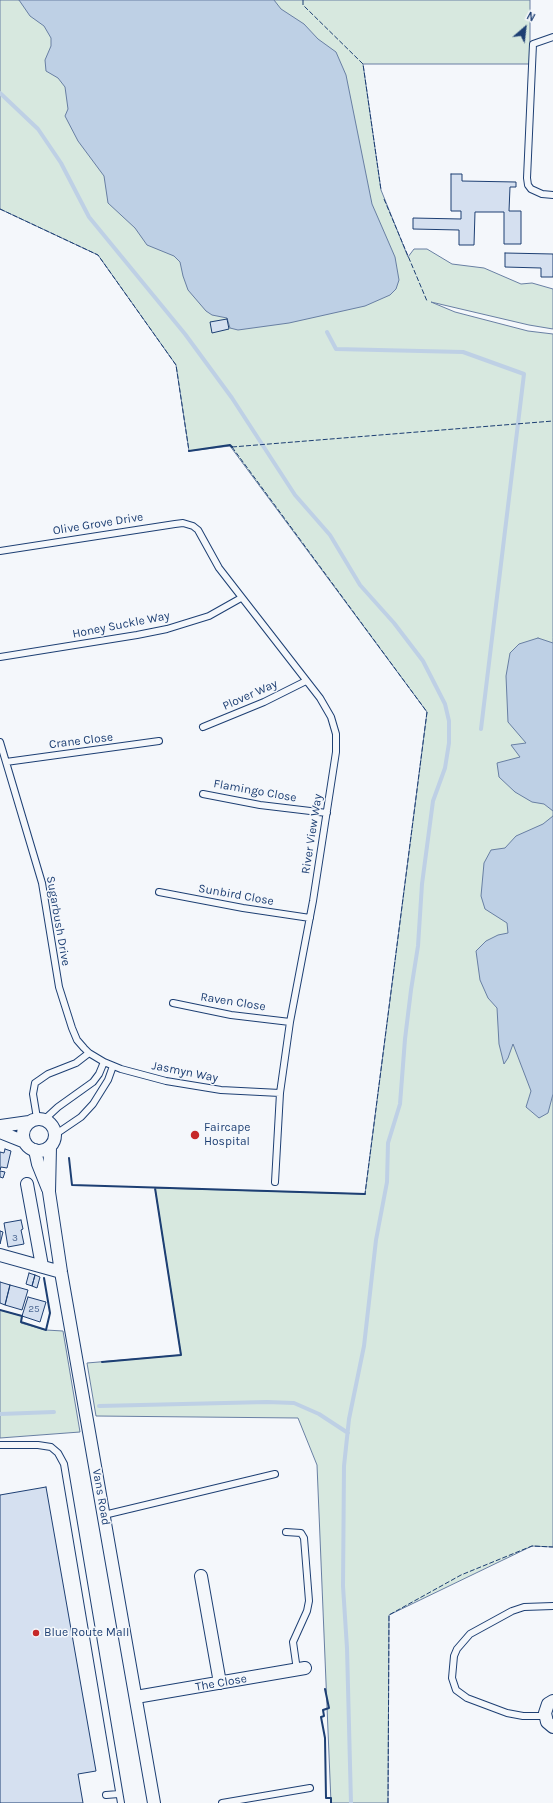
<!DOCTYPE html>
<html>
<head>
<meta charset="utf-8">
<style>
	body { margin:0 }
	#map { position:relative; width:553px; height:1803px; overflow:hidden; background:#f4f7fb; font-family:Karla,sans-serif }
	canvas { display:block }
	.north { position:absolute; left:505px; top:8px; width:40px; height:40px; -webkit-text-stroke:3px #f4f7fb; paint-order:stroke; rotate:28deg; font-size:11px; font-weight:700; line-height:16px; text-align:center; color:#1d3f73 }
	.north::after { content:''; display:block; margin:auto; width:14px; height:18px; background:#1d3f73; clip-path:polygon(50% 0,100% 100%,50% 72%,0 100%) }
</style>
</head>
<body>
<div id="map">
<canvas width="553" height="1803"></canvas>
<div class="north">N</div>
</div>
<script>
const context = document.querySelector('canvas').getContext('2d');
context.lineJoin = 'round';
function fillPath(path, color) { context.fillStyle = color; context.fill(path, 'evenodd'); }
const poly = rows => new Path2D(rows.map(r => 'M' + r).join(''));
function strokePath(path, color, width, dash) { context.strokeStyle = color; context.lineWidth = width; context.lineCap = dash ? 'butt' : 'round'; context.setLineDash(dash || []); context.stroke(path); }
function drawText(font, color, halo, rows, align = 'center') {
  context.font = font + ' Karla,sans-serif'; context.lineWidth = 3; context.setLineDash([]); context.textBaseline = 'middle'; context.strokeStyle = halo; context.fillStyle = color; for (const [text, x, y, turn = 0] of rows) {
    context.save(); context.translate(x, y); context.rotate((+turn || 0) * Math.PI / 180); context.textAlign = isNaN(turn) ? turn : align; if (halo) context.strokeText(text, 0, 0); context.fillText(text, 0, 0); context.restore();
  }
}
const green = poly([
	[0,0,530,0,530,64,363,64,381,190,408,257,414,249,427,249,452,264,484,268,521,284,532,283,553,289,553,329,529,325,431,302,455,312,528,331,553,334,553,1547,532,1546,389,1615,388,1803,331,1803,317,1465,298,1418,96,1416,87,1363,181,1355,155,1188,365,1194,427,712,230,446,189,451,176,365,98,255,0,209,0,0],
	[0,1310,22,1316,21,1323,46,1330,63,1331,80,1432,0,1438,0,1310]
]);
fillPath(green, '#d7e8df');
strokePath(green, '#687fa3', 1);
const water = poly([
	[19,0,274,0,281,9,304,24,318,39,336,52,346,75,372,204,395,257,399,280,396,289,390,295,365,306,289,323,238,330,230,328,227,318,212,315,206,311,188,290,183,276,180,262,174,256,147,245,135,228,108,203,104,176,78,141,65,116,68,109,65,87,58,78,46,71,45,60,51,46,51,38,44,26,30,16,19,0],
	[538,638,553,643,553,811,544,804,532,802,515,792,499,777,497,763,520,757,511,745,526,743,508,722,506,676,510,653,519,644,538,638],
	[553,816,553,1094,548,1113,539,1118,526,1107,531,1091,513,1044,508,1058,504,1064,499,1044,497,1008,488,998,480,980,476,951,486,941,498,935,508,933,507,923,485,909,481,896,484,863,491,850,505,848,516,836,543,824,553,816]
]);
fillPath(water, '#bed0e5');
strokePath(water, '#687fa3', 1);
strokePath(poly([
	[0,93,38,129,61,163,89,217,185,334,232,398,295,495,330,535,360,585,394,623,423,661,445,704,449,721,449,743,445,768,433,801,422,884,418,946,411,990,405,1039,400,1104,388,1143,387,1182,376,1240,364,1346,349,1419,344,1466,343,1586,347,1648,351,1803],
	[327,332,336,349,463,352,524,374,481,729],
	[99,1406,267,1402,294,1403,319,1414,348,1433],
	[0,1414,54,1412]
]), '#bed0e5', 4);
const building = poly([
	[451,174,462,174,462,181,516,182,516,187,510,187,509,211,521,211,521,244,504,244,504,212,475,212,474,245,459,245,459,230,413,229,413,218,461,219,461,211,451,211,451,174],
	[505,253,553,254,553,277,541,277,541,268,505,267,505,253],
	[227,319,229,329,212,333,210,322,227,319],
	[5,1149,11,1151,7,1168,1,1167,0,1170,0,1152,4,1153,5,1149],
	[0,1171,5,1172,3,1178,0,1177,0,1171],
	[21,1220,23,1229,21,1230,24,1244,8,1247,4,1223,21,1220],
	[0,1231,3,1232,0,1244,0,1231],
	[29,1273,35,1275,32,1286,26,1284,29,1273],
	[35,1275,40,1277,37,1288,32,1286,35,1275],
	[0,1282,10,1285,5,1305,0,1303,0,1282],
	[10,1285,28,1290,22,1310,5,1305,10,1285],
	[28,1297,46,1302,40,1322,22,1316,28,1297],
	[46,1487,96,1771,78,1774,83,1803,0,1803,0,1495,46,1487]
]);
fillPath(building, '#d5e0f0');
strokePath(building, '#1d3f73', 1);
const lane = poly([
	[553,37,533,44,527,178,528,185,531,189,542,194,553,195],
	[0,551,175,524,183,523,193,526,198,530,219,568,320,698,331,717,336,734,336,752,313,901,290,1022,280,1093,275,1182],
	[0,657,137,635,167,629,209,616,241,598],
	[203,727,264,702,306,681],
	[0,742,42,883,59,987,72,1028,77,1040,84,1048,89,1053,104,1062,121,1069,166,1081,221,1090,280,1093],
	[6,762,159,741],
	[203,794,260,805,327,813],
	[159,892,243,908,310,918],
	[173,1003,231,1015,290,1022],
	[37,1118,33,1094,35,1083,48,1074,76,1063,89,1053],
	[45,1119,58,1107,93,1082,99,1074,104,1062],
	[56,1134,81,1117,93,1104,108,1080,113,1066],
	[0,1445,38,1445,51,1447,58,1453,64,1464,121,1803],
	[104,1515,275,1474],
	[286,1532,301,1533,304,1538,309,1601,307,1611,293,1642,297,1670],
	[545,1716,523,1716,507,1713,467,1698,456,1690,452,1678,454,1656,457,1649,470,1634,512,1611,524,1607,553,1606],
	[106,1795,119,1794],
	[222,1803,310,1788]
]);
const street = poly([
	'23 1135a16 16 0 1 1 32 0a16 16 0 1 1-32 0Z',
	[0,1126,29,1122],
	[0,1132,25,1142],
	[50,1147,49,1192,61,1272,154,1803],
	[35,1150,38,1164,48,1189],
	[27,1184,42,1266],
	[0,1255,61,1272],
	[201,1576,220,1683],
	[136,1697,305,1668],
	[553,1701,548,1704,545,1713,547,1722,553,1727]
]);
strokePath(lane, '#1d3f73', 8);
strokePath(street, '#1d3f73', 14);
strokePath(lane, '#f4f7fb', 6);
strokePath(street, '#f4f7fb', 12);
strokePath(poly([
	[303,0,303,5,363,64,381,190],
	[384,199,427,301],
	[0,209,98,255,176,365,189,451],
	[232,447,427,712,365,1194],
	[232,447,553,421],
	[388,1803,389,1615,461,1575,532,1546,553,1547]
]), '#1d3f73', 1, [5, 2]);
strokePath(poly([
	[189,451,230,445,232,447],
	[69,1158,72,1185,365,1194],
	[0,1310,22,1316,21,1322,46,1330,50,1313,44,1278],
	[102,1362,181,1355,155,1188],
	[325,1689,329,1708,323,1710,324,1716,321,1717,325,1738,326,1798,331,1798,331,1803]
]), '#1d3f73', 2);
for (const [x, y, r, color] of [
	[195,1135,5,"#c62828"],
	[36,1633,4,"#c62828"]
]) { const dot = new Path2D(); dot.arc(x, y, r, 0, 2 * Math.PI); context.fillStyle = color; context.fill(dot); strokePath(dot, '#f4f7fb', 1.5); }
drawText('10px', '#4b6792', null, [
	["3",15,1238],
	["25",34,1309]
]);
drawText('12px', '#1d3f73', '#f4f7fb', [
	["Olive Grove Drive",98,524,-9],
	["Honey Suckle Way",121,625,-11],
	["Plover Way",250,695,-24],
	["Crane Close",81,741,-7],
	["Flamingo Close",255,791,10],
	["River View Way",312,834,-81],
	["Sunbird Close",236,895,10],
	["Sugarbush Drive",58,921,80],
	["Raven Close",233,1002,9],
	["Jasmyn Way",185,1072,11],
	["Vans Road",101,1497,80],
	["The Close",221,1683,-10]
]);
drawText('12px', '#1d3f73', '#f4f7fb', [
	["Faircape",204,1128],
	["Hospital",204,1142],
	["Blue Route Mall",44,1633]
], 'left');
</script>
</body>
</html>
